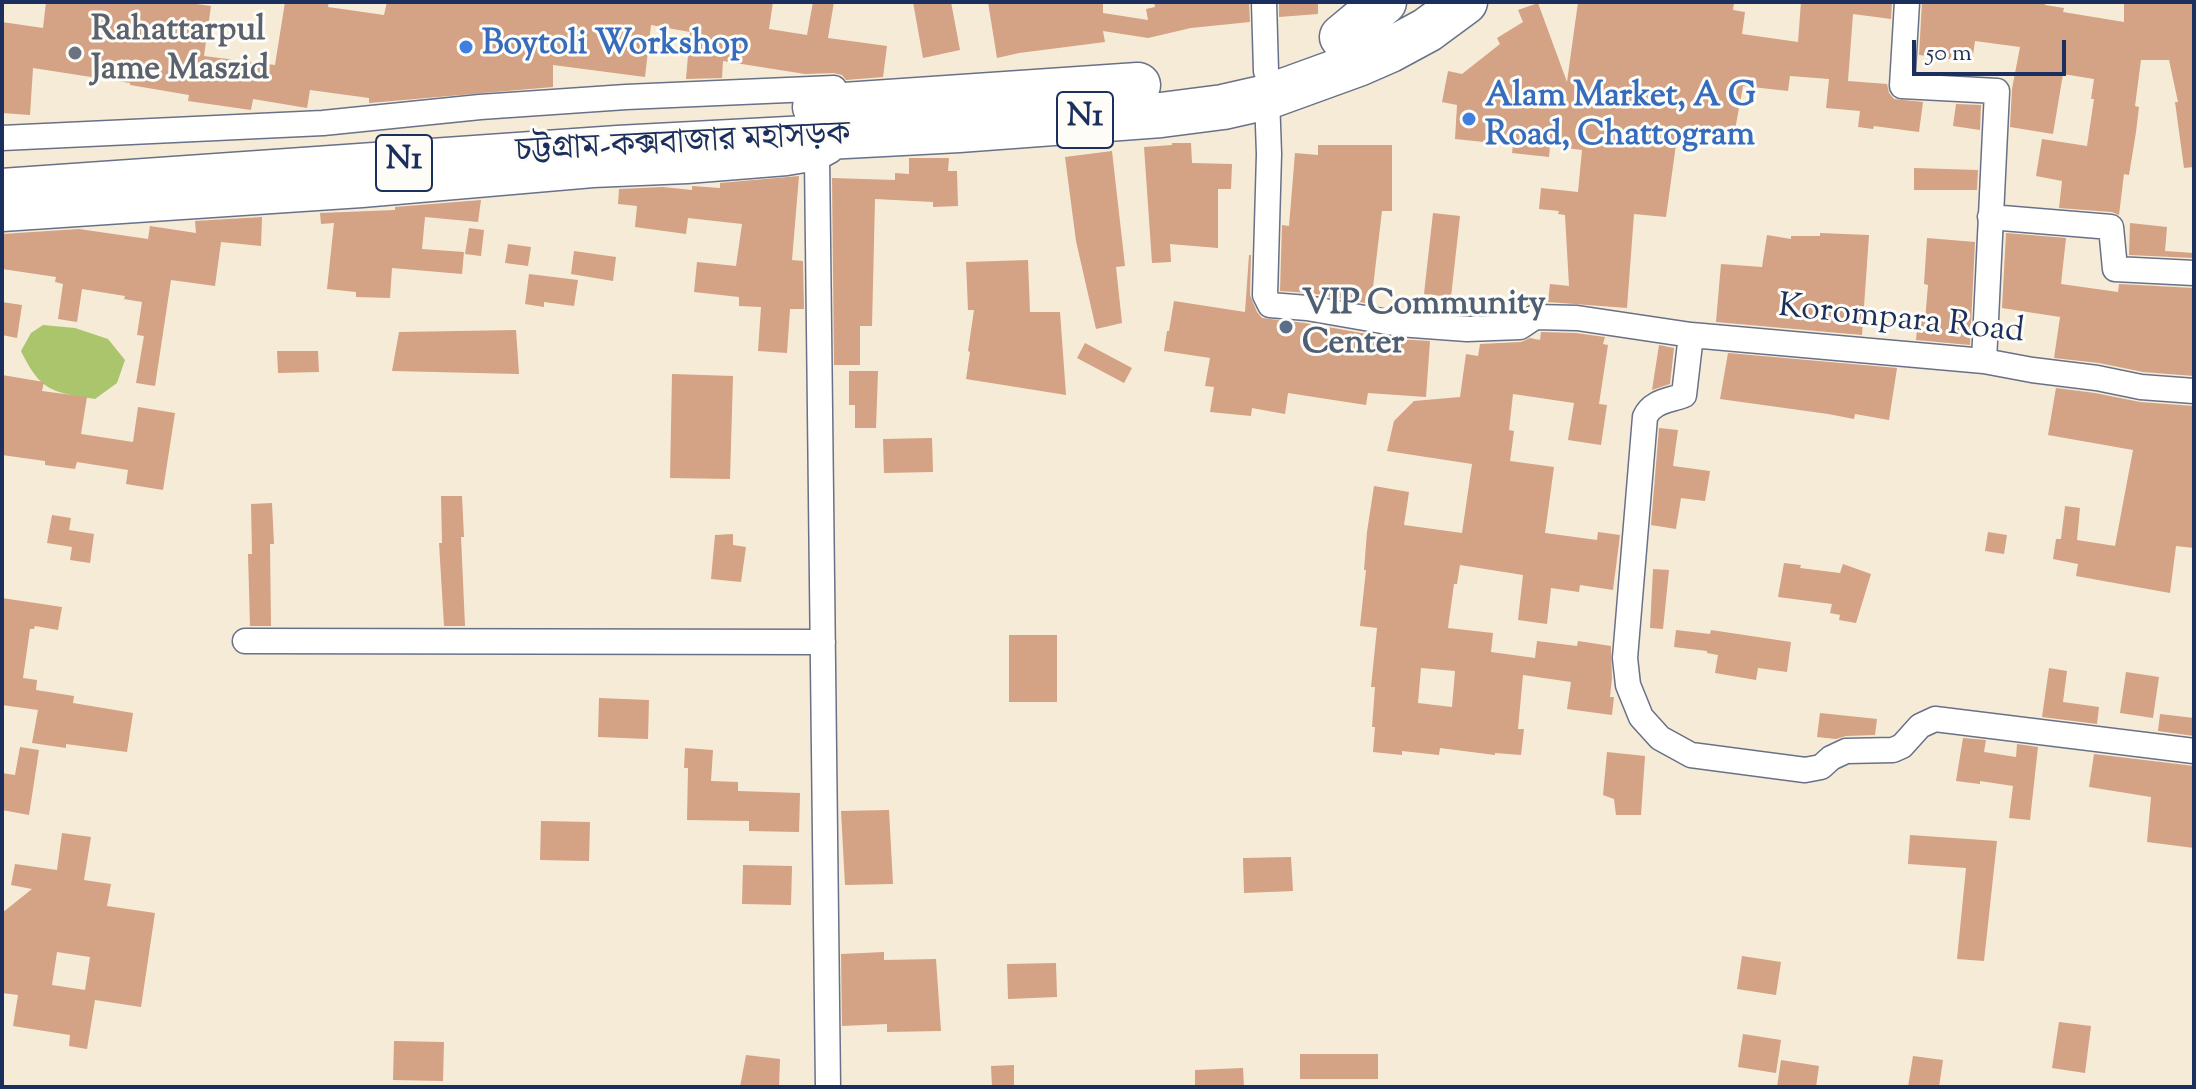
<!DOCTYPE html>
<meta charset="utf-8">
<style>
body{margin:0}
#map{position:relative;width:2196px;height:1089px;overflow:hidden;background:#f6ebd7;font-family:"Sorts Mill Goudy",serif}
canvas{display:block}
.frame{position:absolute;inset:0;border:4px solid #1b2f5e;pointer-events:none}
.scale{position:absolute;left:1912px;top:40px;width:154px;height:36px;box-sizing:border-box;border:4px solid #1b2f5e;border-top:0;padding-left:10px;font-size:24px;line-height:28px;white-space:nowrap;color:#1b2f5e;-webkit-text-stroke:6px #fdfcf7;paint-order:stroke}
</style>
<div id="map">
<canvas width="2196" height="1089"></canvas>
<div class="frame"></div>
<div class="scale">50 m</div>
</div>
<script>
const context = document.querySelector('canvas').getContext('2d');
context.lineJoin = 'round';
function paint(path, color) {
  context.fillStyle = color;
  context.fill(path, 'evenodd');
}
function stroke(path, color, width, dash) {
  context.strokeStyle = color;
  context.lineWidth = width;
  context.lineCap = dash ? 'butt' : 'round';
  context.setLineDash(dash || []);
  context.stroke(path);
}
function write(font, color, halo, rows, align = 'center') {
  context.font = font + ' "Sorts Mill Goudy","Noto Serif Bengali",serif';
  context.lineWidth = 6;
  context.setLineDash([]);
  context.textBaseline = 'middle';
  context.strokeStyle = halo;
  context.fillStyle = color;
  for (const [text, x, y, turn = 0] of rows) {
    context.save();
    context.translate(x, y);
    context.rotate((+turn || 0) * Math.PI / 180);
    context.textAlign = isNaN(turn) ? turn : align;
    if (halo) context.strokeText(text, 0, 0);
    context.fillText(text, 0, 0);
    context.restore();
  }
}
const green = new Path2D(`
 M43,325L75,328L108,339L125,360L117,383L95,399C52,392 41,392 21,351L31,333Z`);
const building = new Path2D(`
 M46,2H182L211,6L204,56L275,65L285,2H329L328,7L384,15L387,2H773L769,29L807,35L813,2H834L828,38L887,46L883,77L846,80L842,75L834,73L805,74L723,61L722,78L686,79L690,32L651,25L645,77L553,65V87L369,103V98L310,90L307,108L253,99L251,110L188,101L189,95L130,85V83L33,68L30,115L2,113V22L43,28Z
 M913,2H951L960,50L923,58Z
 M988,2H1103V13L1148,20L1146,9L1155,7L1154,2H1249L1250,22L1191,28L1148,38L1103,31L1105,42L1019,53L997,58Z
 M1279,2H1318V14L1279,17Z
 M1578,2H1734L1733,10L1745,12L1742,34L1798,42L1801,2H1892L1891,19L1853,14L1848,81L1887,84L1889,93L1894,99L1923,102L1919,132L1874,126L1873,129L1858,127L1860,111L1826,108L1829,79L1790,76L1788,91L1743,86L1733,141L1716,139V135L1678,130L1666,217L1634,214L1627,308L1548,302L1550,284L1569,286L1565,215L1558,214L1559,211L1539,209L1541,188L1578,192L1582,150L1550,146L1549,157L1512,153L1513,145L1455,139L1457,105L1442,102L1448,71L1462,74L1500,44L1497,38L1523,22L1518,10L1538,3L1567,82Z
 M1922,2H1963L1982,4V2H2046L2045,5L2064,8L2063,12L2124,22V2H2194V167L2184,168L2175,102H2178L2169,60H2141L2135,106L2139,107L2136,132L2129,175L2124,174L2119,215L2112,212L2059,208L2062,181L2036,176L2042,139L2087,146L2094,99H2091L2094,79L2063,74L2053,134L2010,127L2012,89L2020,47L1975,41L1972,62L1919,55Z
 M1956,104L1981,105L1980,130L1953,126Z
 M1172,143H1191L1192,163L1232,164L1231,189H1218V248L1170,244L1171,262L1152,263L1144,147L1172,145Z
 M1318,145H1392V211H1382L1371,304L1310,293L1280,291L1282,225L1289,226L1295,153L1318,155Z
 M1112,151L1125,266L1116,267L1122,323L1096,329L1076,241L1065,157Z
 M909,158H949L948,171H957L958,206L933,207V202L875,199L872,326H860V365H834L832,178L895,180V173L909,174Z
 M1914,168L1978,170L1977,190H1914Z
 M799,176L792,260L803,261L804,309H790L787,353L758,351L761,307L739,306V297L694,292L697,262L736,266L742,224L688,218L686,234L635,227L637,206L618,204L619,189L663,187L692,190V186L720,188V183Z
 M481,200L478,222L425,217L422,249L464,252L462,274L392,268L390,298L356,297V292L327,289L334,223L321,224L320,213L395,210V207Z
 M1433,213L1460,216L1451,297L1424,294Z
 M262,217L261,246L221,242L215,286L171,280L155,386L136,383L144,336L137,335L142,302L124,299L125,296L82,289L77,322L58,319L63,284L55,282L56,277L2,269V234L79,229L148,239L150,226L196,233L195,221Z
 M2130,223L2167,227L2165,251L2194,253V258L2129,255Z
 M469,228L484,230L481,256L465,254Z
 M1820,233L1869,235L1862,335L1716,322L1721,264L1762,267L1767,235L1791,239V236H1820Z
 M2006,233L2066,238L2061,284L2118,292L2119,284L2194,288V376L2143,372L2099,363L2054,358L2060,317L2002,308Z
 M1927,238L1975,242L1970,345L1916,340L1918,320L1925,321L1928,285L1924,284Z
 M508,244L531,247L528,266L505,263Z
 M574,251L616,257L613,281L571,274Z
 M1249,255H1251L1250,295L1257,312L1262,318L1305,323L1396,339L1430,341L1426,397L1368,393L1366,405L1288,393L1285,414L1252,408L1251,416L1210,412L1214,387L1205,386L1210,358L1164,351L1167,331H1169L1174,301L1245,312Z
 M1028,260L1030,312H1060L1066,395L966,379L970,352L968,351L974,310H968L966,262Z
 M529,274L578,280L574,306L544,302V307L525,304Z
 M2,302L22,305L17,338L2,335Z
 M516,330L519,374L392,371L399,332Z
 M1541,332L1576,333L1605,337L1603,344L1608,345L1599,404L1607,405L1601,445L1568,440L1574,403L1513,394L1509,430L1514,431L1510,461L1554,467L1545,533L1597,540L1598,532L1620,535L1613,590L1580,585L1579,592L1551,588L1547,624L1518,620L1523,575L1460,565L1457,584H1454L1448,628L1493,633L1491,652L1535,658L1537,641L1577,646L1578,641L1611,646L1612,678L1610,697H1614L1612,715L1567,709L1571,682L1523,675L1518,729H1524L1521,755L1495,753V755L1440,748L1439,755L1402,751V755L1373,752L1375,727H1372L1375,687H1371L1377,628L1360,626L1366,570H1364L1367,532L1374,486L1409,492L1404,525L1462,533L1472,464L1387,451L1394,421L1414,401L1460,397L1466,354L1478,356L1480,344L1521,342L1530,338L1540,340ZM1421,668L1455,671L1452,707L1418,703Z
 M1085,343L1132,368L1124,383L1077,358Z
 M1659,345L1674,348L1670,384L1652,390Z
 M277,351H318L319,372L278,373Z
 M1728,353L1897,368L1889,420L1855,414L1854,419L1828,414L1720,399Z
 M849,371H878L876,428H855V405H849Z
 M672,374L733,376L730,479L670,478Z
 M2,375L44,382L42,391L87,397L81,434L133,442L138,407L175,413L163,490L126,484L128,470L77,462L75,469L45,465V461L2,455Z
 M2056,388L2095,393L2140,402L2194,406V548L2176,546L2170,593L2076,576L2078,564L2053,559L2056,539H2061L2065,506L2080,508L2077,540L2115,546L2133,450L2048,435Z
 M1659,428L1678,430L1673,466L1710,471L1705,501L1681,498L1676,529L1651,525Z
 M932,438L933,472L884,473L883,439Z
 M441,496H462L464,537H461L465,626H444L439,543H442Z
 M272,503L274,544H270L271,626H250L248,554H252L251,504Z
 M52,515L71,518L69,530L94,534L90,563L70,560L72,547L47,543Z
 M1988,532L2007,535L2004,554L1985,551Z
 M733,534V545L746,547L741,582L711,579L715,535Z
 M1784,563L1801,565L1800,568L1840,573L1843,564L1871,574L1856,623L1839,620L1840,615L1830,613L1832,604L1778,597Z
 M1653,569L1669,570L1663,629L1650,628Z
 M2,598L62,607L58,630L35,626L34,629H30L23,678L37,680L36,690L74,696L73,703L133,713L127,752L66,744V748L32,743L38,710L2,705Z
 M1676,630L1710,634L1711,630L1791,642L1787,672L1758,668L1756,680L1715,673L1718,655L1707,653V651L1674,647Z
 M1009,635H1057V702H1009Z
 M2049,668L2067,671L2063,702L2099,707L2097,724L2042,717Z
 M2126,672L2159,677L2153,718L2120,713Z
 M599,698L649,700L648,739L598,737Z
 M1820,713L1877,719L1875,735L1846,736L1836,739L1817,737Z
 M2160,714L2194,718V736L2158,731Z
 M1963,738L1986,740L1984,752L2016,757L2017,744L2038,747L2030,820L2009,818L2013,786L1980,781V784L1956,781Z
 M20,747L39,750L29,815L2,810V773L15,775Z
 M685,748L713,750L711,781L738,782V791L800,793L799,832L749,831V821L687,820L688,768H684Z
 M1607,752L1645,756L1641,815H1616L1614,799L1603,795Z
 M2094,754L2194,766V848L2147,842L2151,797L2089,787Z
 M889,810L893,884L845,885L841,811Z
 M541,821L590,822L589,861L540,860Z
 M62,833L91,837L84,880L111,884L107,906L155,913L141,1007L95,1000L87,1049L69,1046L70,1035L13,1026L18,995L2,993V913L32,889L11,885L15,864L57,870ZM57,952L90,957L85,990L52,985Z
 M1910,835L1997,841L1984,961L1957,959L1966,868L1908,864Z
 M1291,857L1293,891L1244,893L1243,858Z
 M743,865L792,866L791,905L742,904Z
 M884,952V960L936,959L941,1031L887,1032V1024L842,1026L841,954Z
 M1742,956L1781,962L1776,995L1737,989Z
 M1056,963L1057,997L1008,999L1007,964Z
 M2059,1022L2091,1026L2085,1073L2052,1068Z
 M1743,1034L1781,1040L1776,1073L1738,1067Z
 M394,1041L444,1042L443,1081L393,1080Z
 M1300,1054H1378V1079H1300Z
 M746,1055L780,1059L779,1087H740Z
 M1913,1056L1943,1060L1939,1087H1908Z
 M1781,1060L1819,1066L1816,1087H1777Z
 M1014,1065V1087H992L991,1066Z
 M1243,1068L1244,1087H1195V1070Z`);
const street = new Path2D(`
 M1264,2L1266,71
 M1907,2L1902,86L1997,91L1984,361
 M1267,97L1269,154L1265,295L1270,305L1307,308L1399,324L1467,329L1520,327L1535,317L1577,318L1691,335L1984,361L2032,370L2097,378L2141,387L2194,391
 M2,138L323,123L480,107L626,97L834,88
 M817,158L828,1087
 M1990,217L2111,227L2115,269L2194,273
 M2,219L362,195L593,175L687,171L787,163L817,158L830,151
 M1691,335L1684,395C1669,401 1652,401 1645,417L1625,658L1628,685L1641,717L1660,738L1691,755L1805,770L1821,767L1831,758L1846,751L1893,750L1902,746L1920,726L1935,719L2194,751
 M245,641L823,642`);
const highway = new Path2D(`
 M1342,37L1384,2
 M815,107L1138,85
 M2,191L618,148L959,130L1161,115L1223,107L1267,97L1358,64L1390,50L1427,30L1465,2`);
const markers = [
 [466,47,8,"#3f7fe0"],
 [75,53,8,"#6b7280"],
 [1469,119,8,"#3f7fe0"],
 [1286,327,8,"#5c6f8a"]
];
const shields = [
 [1085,120,56],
 [404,163,56]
];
const shieldNames = [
 ["N1",1085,120],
 ["N1",404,163]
];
const worshipNames = [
 ["Rahattarpul",91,33],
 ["Jame Maszid",91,72]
];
const shopNames = [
 ["Boytoli Workshop",482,47],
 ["Alam Market, A G",1485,99],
 ["Road, Chattogram",1485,138]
];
const streetNames = [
 ["চট্টগ্রাম-কক্সবাজার মহাসড়ক",683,146,-3],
 ["Korompara Road",1901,322,6]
];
const serviceNames = [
 ["VIP Community",1302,307],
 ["Center",1302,346]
];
paint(green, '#aac56c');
paint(building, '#d4a284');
stroke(street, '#687188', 27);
stroke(highway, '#687188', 47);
stroke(street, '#fff', 24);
stroke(highway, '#fff', 44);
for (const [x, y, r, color] of markers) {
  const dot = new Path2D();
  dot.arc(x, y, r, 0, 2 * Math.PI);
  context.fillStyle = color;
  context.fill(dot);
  stroke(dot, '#fdfcf7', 3);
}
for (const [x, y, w] of shields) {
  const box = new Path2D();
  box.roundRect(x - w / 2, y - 28, w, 56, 6);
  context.fillStyle = '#fdfcf7';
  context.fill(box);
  stroke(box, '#1b2f5e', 2);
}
write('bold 32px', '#1b2f5e', null, shieldNames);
write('bold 34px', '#5b616d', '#fdfcf7', worshipNames, 'left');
write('bold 34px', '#366cbe', '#fdfcf7', shopNames, 'left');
write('34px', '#1b2f5e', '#fdfcf7', streetNames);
write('bold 34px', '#4e5e75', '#fdfcf7', serviceNames, 'left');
</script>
